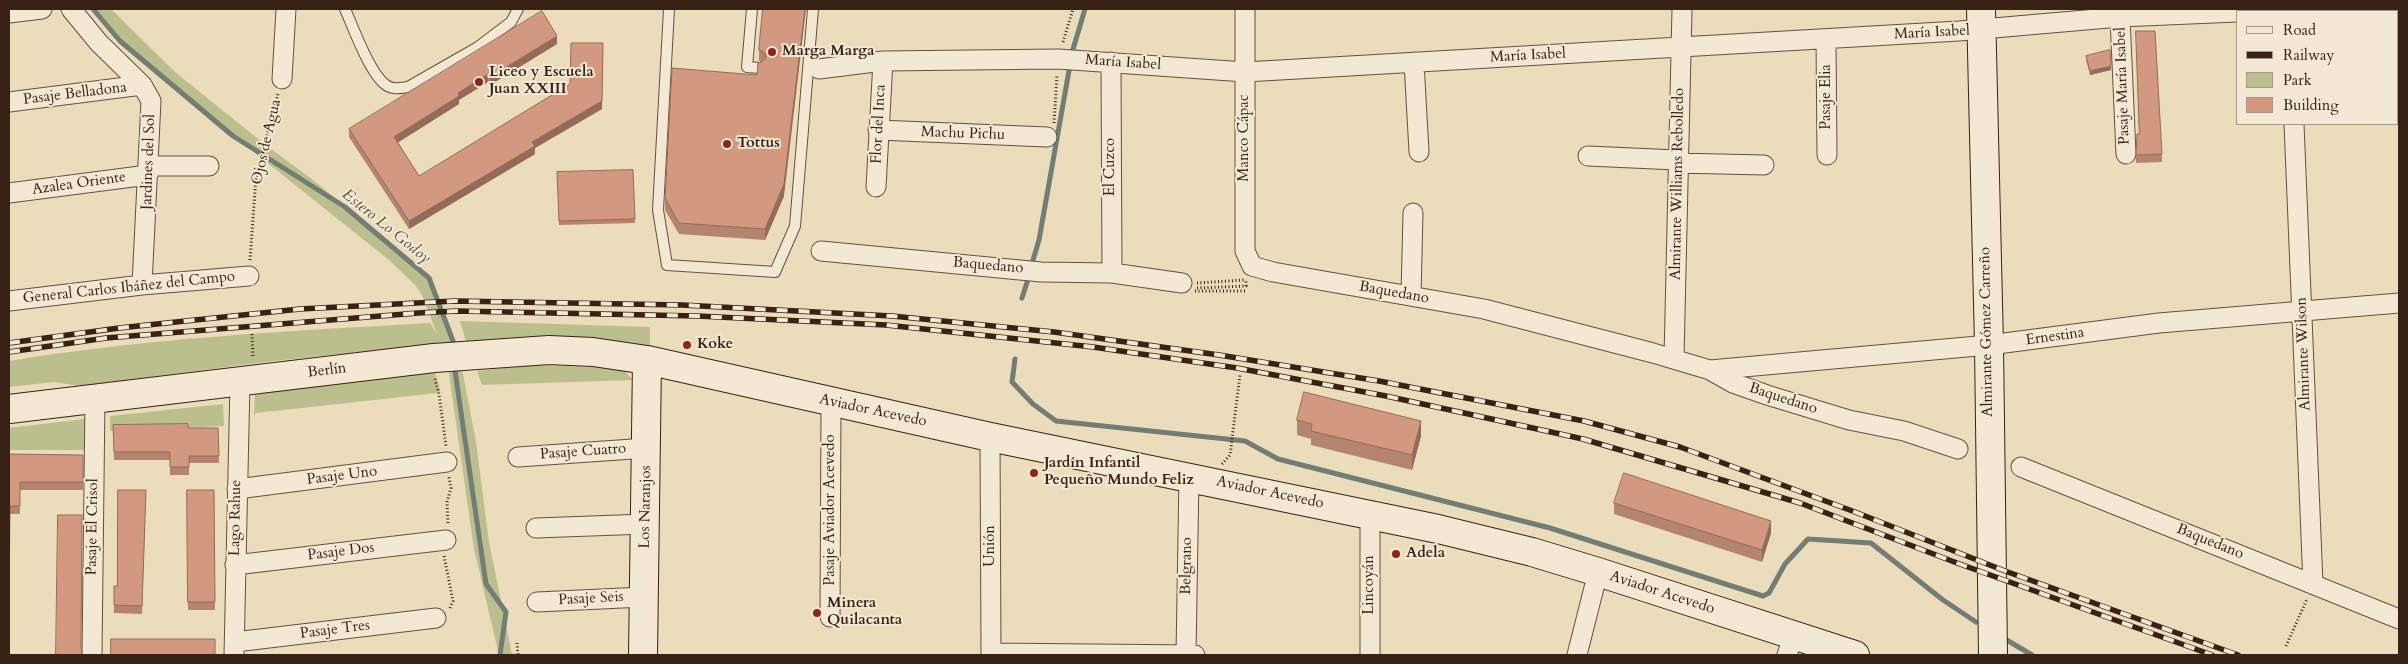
<!DOCTYPE html>
<meta charset="utf-8">
<style>
body{margin:0}
#map{position:relative;width:2408px;height:664px;overflow:hidden;background:#ebdcbc;font-family:Cardo,serif}
canvas{display:block}
.frame{position:absolute;inset:0;border:10px solid #372215;pointer-events:none}
.legend{position:absolute;left:2236px;top:10px;width:162px;height:115px;box-sizing:border-box;background:#f2e8d3;border:1px solid #a79987;margin:0;padding:6px 9px;list-style:none;font-size:15px;color:#372215}
.legend li{display:flex;align-items:center;gap:10px;height:25px}
.legend b{width:25px;border:1px solid #a79987}
</style>
<div id="map">
<canvas width="2408" height="664"></canvas>
<div class="frame"></div>
<ul class="legend">
<li><b style="height:6px;background:#f2e8d3"></b>Road</li>
<li><b style="height:6px;background:#372215"></b>Railway</li>
<li><b style="height:14px;background:#bbbf8e"></b>Park</li>
<li><b style="height:14px;background:#d29980"></b>Building</li>
</ul>
</div>
<script>
const context = document.querySelector('canvas').getContext('2d');
context.lineJoin = 'round';
function paint(path, color) {
  context.fillStyle = color;
  context.fill(path, 'evenodd');
}
function stroke(path, color, width, dash) {
  context.strokeStyle = color;
  context.lineWidth = width;
  context.lineCap = dash ? 'butt' : 'round';
  context.setLineDash(dash || []);
  context.stroke(path);
}
function write(font, color, halo, rows, align = 'center') {
  context.font = font + ' Cardo,serif';
  context.lineWidth = 4;
  context.setLineDash([]);
  context.textBaseline = 'middle';
  context.strokeStyle = halo;
  context.fillStyle = color;
  for (const [text, x, y, turn = 0] of rows) {
    context.save();
    context.translate(x, y);
    context.rotate((+turn || 0) * Math.PI / 180);
    context.textAlign = isNaN(turn) ? turn : align;
    if (halo) context.strokeText(text, 0, 0);
    context.fillText(text, 0, 0);
    context.restore();
  }
}
const green = new Path2D(`
 M90,9H111L175,72L267,146L312,179L424,273L440,298L463,374L476,442L489,542L512,655H499L474,549L449,374L441,343L274,361L79,386L54,382L9,387V361C148,338 289,331 430,323L437,334L422,295L415,285L389,260L155,73L117,38Z
 M460,321L650,327V353L467,345Z
 M535,365L622,368L633,380L482,385L477,371Z
 M435,372L440,391L438,393L256,413L254,416L255,392Z
 M223,404L224,426L110,431V416Z
 M85,419L86,450H9V428Z`);
const stream = new Path2D(`
 M93,9L120,41L233,136L345,207L429,278L453,341V348
 M1071,56L1085,9
 M1031,267L1039,240L1070,65
 M1022,298L1029,276
 M1015,359L1012,382L1033,404L1056,421L1245,441L1278,459L1550,528L1763,596L1769,593L1785,564L1808,539L1871,543L1943,600L1976,622
 M454,364L486,584L506,612L500,655
 M2005,639L2032,655`);
const path = new Path2D(`
 M1063,42L1073,9
 M1054,123L1057,75
 M250,260L256,177L278,94
 M1197,283L1244,280
 M1197,288L1246,286V281
 M1195,291H1245
 M252,334L253,358
 M435,379L439,394L446,446
 M1222,464L1230,455L1240,375
 M448,523L447,502L451,488L449,477
 M444,556L453,601L450,608
 M517,643L518,655
 M2286,646L2307,599`);
const lane = new Path2D(`
 M345,9C353,27 370,74 386,85C393,90 400,88 408,87L478,47L511,22L518,9
 M669,9L658,210L667,265L775,272L795,226L813,9
 M752,9L747,67L759,68`);
const street = new Path2D(`
 M71,9L99,43L142,85L151,101L142,285
 M1245,9V251L1252,266L1273,272L1484,309L1653,353L1710,370L1733,383L1767,395L1849,420L1904,431L1958,449
 M2242,11L2293,9
 M9,13L42,9
 M2120,17L2126,154
 M1826,39L1827,155
 M1111,62L1112,273
 M1414,62L1419,152
 M819,69L883,61L1058,59L1245,72L1959,31L2120,17L2237,12
 M282,79L286,9
 M9,102L142,85
 M2294,124L2313,584
 M878,130L1047,137
 M1588,156L1677,160
 M1677,163L1764,165
 M149,166H209
 M876,187L883,61
 M9,193L148,175
 M821,251L1041,272L1112,273L1182,283
 M1411,296L1413,213
 M9,301L142,285L249,276
 M1674,358L1682,9
 M1710,370L1989,345L2159,323L2399,303
 M990,437L991,655
 M518,457L647,448
 M2021,467L2399,619
 M237,489L447,462
 M1370,514V655
 M536,528L646,524
 M235,565L446,540
 M537,602L644,597
 M830,617L831,402
 M235,642L436,618
 M991,653L1195,655
 M92,655L95,398
 M234,655L240,382
 M1186,655L1189,476
 M1577,655L1598,572
 M1787,655L1794,634`);
const secondary = new Path2D(`
 M1981,9L1989,345L1993,655
 M9,409L434,358L549,350L593,352L647,360L990,437L1438,529L1532,552L1598,572L1855,655
 M643,655L647,360`);
const rail = new Path2D(`
 M9,343L119,328L300,309L455,301L682,305L892,316L1054,332L1219,355L1379,381L1584,421L1680,447L1855,512L2005,571L2238,655
 M9,352L106,338L418,313L457,311L697,316L886,325L1093,347L1237,368L1386,396L1583,439L1800,503L1957,563L2212,655`);
const wall = new Path2D(`
 M763,9L784,196L765,240L679,234L665,210V198L757,75L762,63L759,61V50Z
 M557,44L490,85L488,82L459,100V104L398,142L419,176L602,109L535,148V154L409,229L349,137V129Z
 M2086,56L2111,70L2090,75L2086,60Z
 M2162,154V162L2136,163V155Z
 M633,170L635,223L559,225L557,172Z
 M1297,420L1421,436L1412,470L1311,445V439L1297,435Z
 M113,425L188,428H218L219,463H189V475H170V460H114Z
 M9,454L83,455V490H20V514H10L9,605Z
 M146,490L142,614L114,613V586H117Z
 M187,490H214L215,610H188Z
 M1614,503L1771,533L1762,562L1614,514Z`);
const shadedWall = new Path2D(`
 M805,9H806L784,196L765,240V229Z
 M557,36V44L490,85V77Z
 M603,43L602,109L535,148V154L409,229V221L532,142Z
 M2111,66V70L2090,75V71Z
 M488,74V82L459,100V104L394,145V137L458,93Z
 M1421,421V436L1412,470V455Z
 M1771,521V533L1762,562V550Z`);
const building = new Path2D(`
 M763,9H805L784,184L765,229L679,223L665,198L672,68L757,75L758,63L762,62L766,58L765,53L759,50Z
 M542,11L557,36L490,77L488,74L458,93L459,96L394,137L419,176L570,84L571,43H603L602,101L532,142L535,146L409,221L349,129Z
 M2136,31H2155L2162,154L2136,155L2137,134H2139Z
 M2110,50L2111,66L2090,71L2086,56Z
 M633,170L635,219L559,221L557,172Z
 M1304,392L1421,421L1412,455L1311,431L1312,424L1297,420Z
 M188,424V428H218L219,456H189V467H170V452H114L113,425Z
 M9,454L83,455V482H20V506H10L9,597Z
 M1624,473L1771,521L1762,550L1614,503Z
 M118,490H146L142,606L114,605V586H117Z
 M187,490H214L215,602H188Z
 M58,515H82L81,647L82,655H56Z
 M111,639H215V655H111Z`);
const markers = [
 [772,52,5,"#8f2418"],
 [479,82,5,"#8f2418"],
 [727,144,5,"#8f2418"],
 [687,345,5,"#8f2418"],
 [1034,473,5,"#8f2418"],
 [1396,554,5,"#8f2418"],
 [817,613,5,"#8f2418"]
];
const streetNames = [
 ["María Isabel",1932,33,-3],
 ["María Isabel",1528,56,-3],
 ["María Isabel",1123,63,4],
 ["Pasaje María Isabel",2123,86,-92],
 ["Pasaje Belladona",75,94,-7],
 ["Pasaje Elia",1827,97,-90],
 ["Flor del Inca",879,124,-87],
 ["Machu Pichu",963,134,2],
 ["Manco Cápac",1245,138,-90],
 ["Ojos de Agua",267,142,-77],
 ["Jardines del Sol",149,162,-88],
 ["El Cuzco",1111,167,-90],
 ["Azalea Oriente",79,184,-8],
 ["Almirante Williams Rebolledo",1678,184,-89],
 ["Baquedano",988,266,5],
 ["General Carlos Ibáñez del Campo",129,288,-6],
 ["Baquedano",1394,293,10],
 ["Almirante Gómez Carreño",1987,332,-91],
 ["Ernestina",2055,337,-8],
 ["Almirante Wilson",2304,354,-92],
 ["Berlín",327,371,-7],
 ["Baquedano",1783,399,18],
 ["Aviador Acevedo",873,411,12],
 ["Pasaje Cuatro",583,452,-4],
 ["Pasaje Uno",342,476,-7],
 ["Aviador Acevedo",1270,493,12],
 ["Los Naranjos",646,507,-89],
 ["Pasaje Aviador Acevedo",831,510,-90],
 ["Lago Rahue",236,518,-89],
 ["Pasaje El Crisol",93,527,-89],
 ["Baquedano",2210,542,22],
 ["Unión",991,546,-90],
 ["Pasaje Dos",341,552,-7],
 ["Belgrano",1187,566,-89],
 ["Lincoyán",1370,585,-90],
 ["Aviador Acevedo",1662,593,18],
 ["Pasaje Seis",591,599,-3],
 ["Pasaje Tres",335,630,-7]
];
const poiNames = [
 ["Marga Marga",782,52],
 ["Liceo y Escuela",489,73],
 ["Juan XXIII",489,90],
 ["Tottus",737,144],
 ["Koke",697,345],
 ["Jardín Infantil",1044,464],
 ["Pequeño Mundo Feliz",1044,481],
 ["Adela",1406,554],
 ["Minera",827,604],
 ["Quilacanta",827,621]
];
const waterNames = [
 ["Estero Lo Godoy",386,227,39]
];
paint(green, '#bbbf8e');
stroke(stream, '#727d76', 5);
stroke(lane, '#64503f', 12);
stroke(street, '#64503f', 21);
stroke(secondary, '#372215', 30);
stroke(path, '#372215', 3, [1, 2.5]);
stroke(lane, '#f2e8d3', 10);
stroke(street, '#f2e8d3', 19);
stroke(secondary, '#f2e8d3', 28);
stroke(rail, '#372215', 5.5);
stroke(rail, '#f2e8d3', 4, [11]);
paint(wall, '#b5846e');
paint(shadedWall, '#936b5a');
paint(building, '#d29980');
stroke(building, '#936b5a', 1);
for (const [x, y, r, color] of markers) {
  const dot = new Path2D();
  dot.arc(x, y, r, 0, 2 * Math.PI);
  context.fillStyle = color;
  context.fill(dot);
  stroke(dot, '#f2e8d3', 2);
}
write('15px', '#372215', '#f2e8d3', streetNames);
write('bold 15px', '#372215', '#f2e8d3', poiNames, 'left');
write('italic 16px', '#545046', '#f2e8d3', waterNames);
</script>
